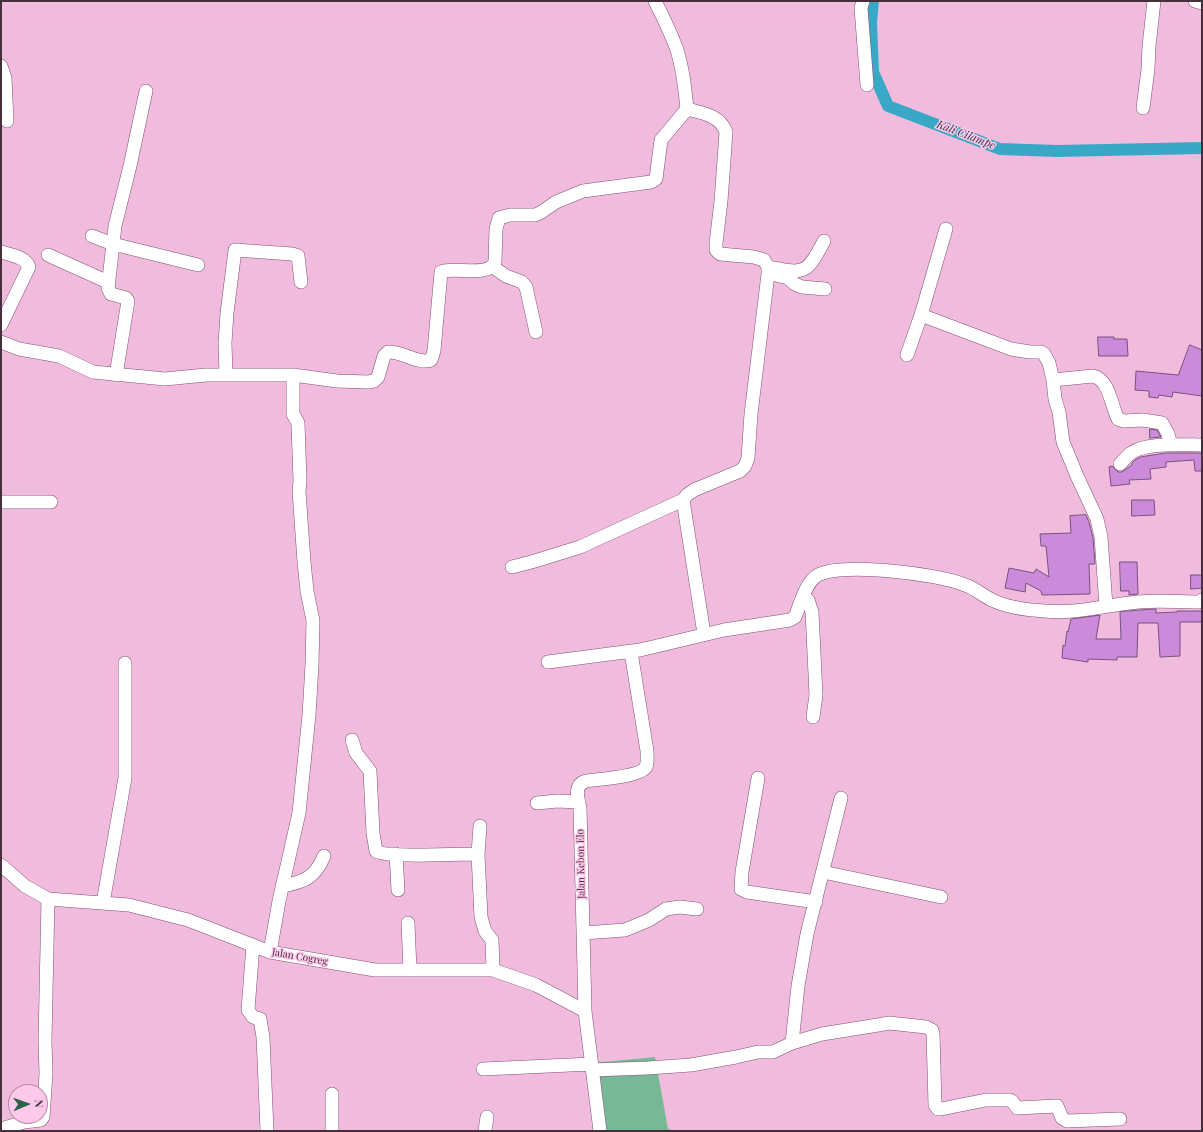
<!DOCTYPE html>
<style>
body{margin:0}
#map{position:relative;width:1203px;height:1132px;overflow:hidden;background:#f1bbde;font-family:"Playfair Display",serif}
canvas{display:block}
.frame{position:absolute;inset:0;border:2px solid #452f3d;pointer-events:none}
.north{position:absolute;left:8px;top:1084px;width:40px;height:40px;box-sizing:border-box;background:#fec8eb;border:1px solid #b48ba5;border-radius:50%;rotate:88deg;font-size:11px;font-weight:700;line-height:16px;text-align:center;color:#452f3d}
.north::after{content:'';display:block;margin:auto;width:14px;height:18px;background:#2d6247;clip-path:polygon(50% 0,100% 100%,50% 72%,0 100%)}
</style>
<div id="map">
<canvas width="1203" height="1132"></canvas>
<div class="frame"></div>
<div class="north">N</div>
</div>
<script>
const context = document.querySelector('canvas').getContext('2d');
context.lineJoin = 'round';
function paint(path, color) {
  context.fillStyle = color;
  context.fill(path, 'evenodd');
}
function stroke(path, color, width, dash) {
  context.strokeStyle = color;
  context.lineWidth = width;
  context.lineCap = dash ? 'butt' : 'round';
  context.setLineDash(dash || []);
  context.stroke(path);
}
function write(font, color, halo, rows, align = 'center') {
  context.font = font + ' "Playfair Display",serif';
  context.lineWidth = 3;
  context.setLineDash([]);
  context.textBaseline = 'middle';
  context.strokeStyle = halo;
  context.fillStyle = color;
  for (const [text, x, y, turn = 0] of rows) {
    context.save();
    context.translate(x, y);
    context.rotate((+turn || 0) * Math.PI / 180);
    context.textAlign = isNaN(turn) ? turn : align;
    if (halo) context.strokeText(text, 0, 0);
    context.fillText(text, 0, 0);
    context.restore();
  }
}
const green = new Path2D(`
 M655,1057L668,1129L677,1131H600L593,1063Z`);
const canal = new Path2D(`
 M873,1L871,22L873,72L888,106L1000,149L1057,151L1202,148`);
const building = new Path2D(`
 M1098,337H1114V339H1127L1128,356H1099Z
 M1190,345L1202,350V396L1173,392L1172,397L1159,395L1158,398L1149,397V391L1135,390L1136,371L1178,375Z
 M1150,429L1157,430L1161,437L1150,438Z
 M1166,453H1202V471H1195L1194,460L1166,462V467L1150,469L1151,479L1129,480L1130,484L1111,486L1109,467L1112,466L1118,472H1122L1132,465V463L1135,460L1141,457Z
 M1132,500H1154L1155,515L1132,516Z
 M1086,515L1089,522L1093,538L1095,564H1089L1090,594L1042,595L1041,591L1026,583L1025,592L1005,588L1009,568L1034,573L1036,569L1049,577L1046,546H1041L1040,534L1071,533L1070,516Z
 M1120,562H1137L1138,594L1129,595V591H1121Z
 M1191,575H1202V588L1191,589Z
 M1153,609H1156V613L1177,612V611H1202V622H1180V656L1160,657L1158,623H1138L1137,657H1117V660L1088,659V662L1062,658L1063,645L1065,646L1067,631L1068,632L1071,619L1100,615L1096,639H1121L1120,612Z`);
const minor = new Path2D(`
 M863,1L861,8L867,85
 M1195,1L1202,3
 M1,66L5,78L7,121
 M1143,108L1148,69L1149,46L1154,1
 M687,109C702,113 720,115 726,132L721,201L716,243V250L720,254L754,257L764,260L768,267V274L751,414L748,458L745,466L740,471L694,490L687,495L683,500L704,634
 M92,236L113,244L198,265
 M1,252C11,255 26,257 29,267L1,325
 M48,255L108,282
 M493,267L506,276L522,282L526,287L536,332
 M768,267C805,274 806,275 824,241
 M776,275L788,278L795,284L802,287L825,289
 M921,315L946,229
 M1,342L19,349L59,356L93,372L165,379L206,375H293L337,381L368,382L374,381L378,377L384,356L388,352C402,351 419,365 431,360L434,351L441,272C454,266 489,278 495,262L496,229L499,218L510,215H535L540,213L556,202L583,191L651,182L656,179L661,140L687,109C685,89 683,69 677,50C671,33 663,17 655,1
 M907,355L921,315L1011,349L1030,352H1041L1044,354L1049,363L1053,380L1093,376C1110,380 1111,406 1118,419L1124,421L1143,420L1162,423L1168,434L1171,445
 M116,375L128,301L126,298L111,294L108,288L115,226L130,166L146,91
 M226,375L225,343L227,313L235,250L292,254L298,256L301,282
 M1053,380L1055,399L1059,412L1063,442L1077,476L1097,519L1101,537L1106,606
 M1120,464C1124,460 1127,456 1131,453C1147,442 1184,445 1202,445
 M1,502H51
 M512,567L535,561L580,547L683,500
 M803,596L808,600L812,612L816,695L813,717
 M548,662L640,650L724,630L790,620L795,617C800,605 806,581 818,575C843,562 939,574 965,585C975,588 983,596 992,600C1008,608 1027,610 1045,611C1076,614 1107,605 1138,602C1158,600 1179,602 1199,602L1202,600
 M352,740L356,753L370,771L373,833L376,851C385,858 462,854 478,854L481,917L485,931L492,940L493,970
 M758,778L742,872L741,889L747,892L816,902
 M537,803L557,801L579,802
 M396,854L398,890
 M478,854L480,826
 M1,865L25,886L48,899L129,905L188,920L270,952L375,970H493L536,985L585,1011
 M823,872L941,897
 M282,886C304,882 315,878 324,856
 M103,903L125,778V663
 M408,923L410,970
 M583,933L625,930L649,920L666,909L680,907L697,909
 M253,945L248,1010L253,1017L260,1019L263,1037L267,1131
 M270,952L279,901L299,813L309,715L312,665L313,621L307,591L304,562L299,491L300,481L298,423L293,414V375
 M792,1043L798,986L807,934L841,798
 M483,1069L592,1064
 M592,1070L648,1068L691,1065L736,1057L758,1052H773L792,1043L822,1034L878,1025L889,1023L926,1027L932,1030L933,1034L935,1105L938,1109H941L986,1100H1010L1012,1101L1017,1108L1057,1106L1062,1118L1067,1121L1120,1119
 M1,1129L24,1122L41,1120L43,1117L46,1074L45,1041L48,899
 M332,1131V1094
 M485,1131L487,1117
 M600,1131L585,1011L580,808C578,798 573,785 586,781C598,779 640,777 646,767C648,762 647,756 647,751L631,652`);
const streetNames = [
 ["Jalan Kebon Elo",581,864,-91],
 ["Jalan Cogreg",300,957,10]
];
const waterNames = [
 ["Kali Cilampe",966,135,21]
];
paint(green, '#77b996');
stroke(canal, '#39a8c7', 12);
paint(building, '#cc8adb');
stroke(building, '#75537d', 1);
stroke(minor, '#7f5170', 14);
stroke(minor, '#fff', 13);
write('10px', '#452f3d', '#fec8eb', streetNames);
write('italic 11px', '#1e363e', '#fec8eb', waterNames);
</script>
